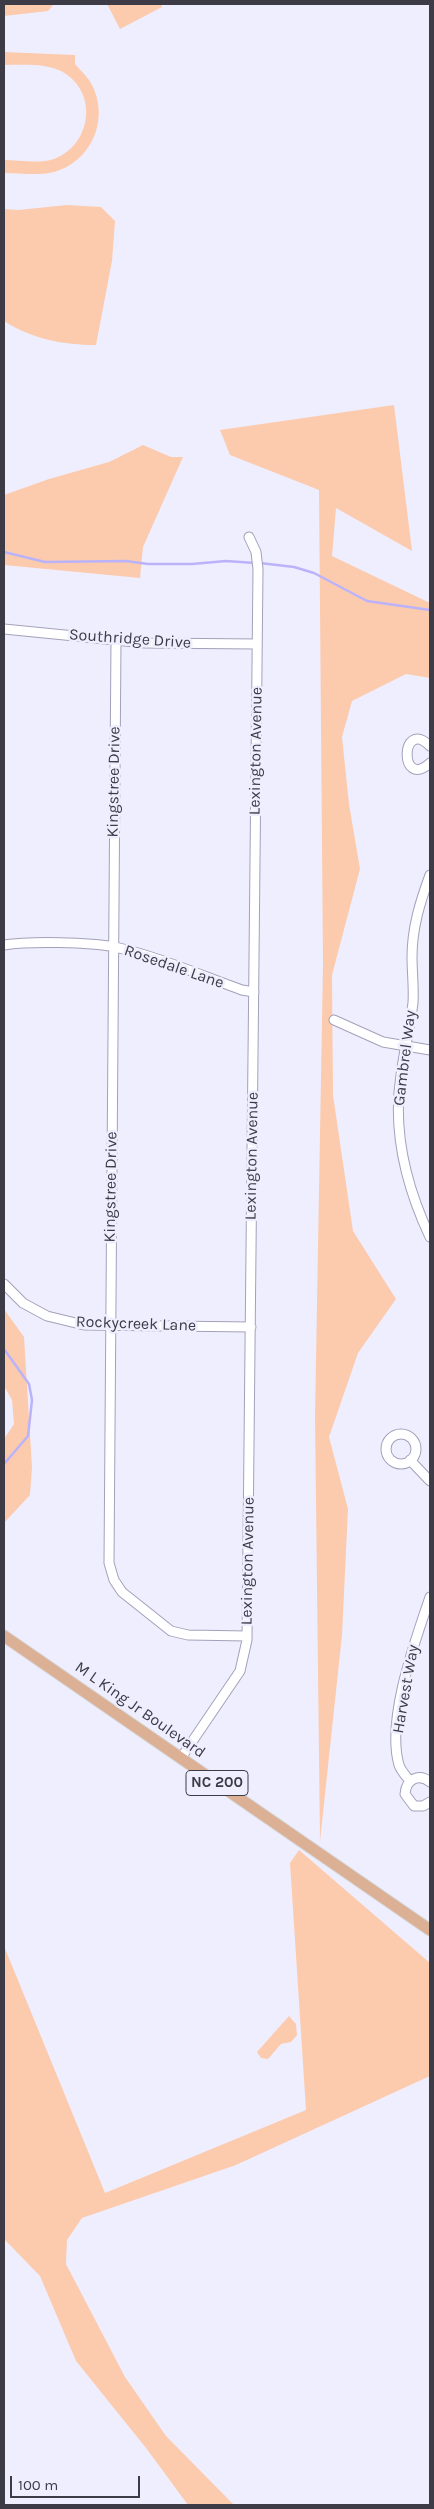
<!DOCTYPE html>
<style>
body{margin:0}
#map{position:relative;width:434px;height:2509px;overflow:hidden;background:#efeefe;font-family:Karla,sans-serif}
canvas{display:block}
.frame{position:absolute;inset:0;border:5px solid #3c3b46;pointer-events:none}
.scale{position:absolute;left:10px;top:2476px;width:130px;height:22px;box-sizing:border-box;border:2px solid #3c3b46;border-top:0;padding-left:6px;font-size:15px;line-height:18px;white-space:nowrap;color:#3c3b46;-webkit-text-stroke:4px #efeefe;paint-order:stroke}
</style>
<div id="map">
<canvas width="434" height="2509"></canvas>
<div class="frame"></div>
<div class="scale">100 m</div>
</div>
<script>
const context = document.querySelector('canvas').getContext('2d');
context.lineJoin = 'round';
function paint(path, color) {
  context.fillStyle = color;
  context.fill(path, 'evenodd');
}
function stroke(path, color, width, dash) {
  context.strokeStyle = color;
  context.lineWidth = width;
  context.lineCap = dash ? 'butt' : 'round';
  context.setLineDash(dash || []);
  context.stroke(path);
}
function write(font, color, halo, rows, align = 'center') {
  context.font = font + ' Karla,sans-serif';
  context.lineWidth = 5;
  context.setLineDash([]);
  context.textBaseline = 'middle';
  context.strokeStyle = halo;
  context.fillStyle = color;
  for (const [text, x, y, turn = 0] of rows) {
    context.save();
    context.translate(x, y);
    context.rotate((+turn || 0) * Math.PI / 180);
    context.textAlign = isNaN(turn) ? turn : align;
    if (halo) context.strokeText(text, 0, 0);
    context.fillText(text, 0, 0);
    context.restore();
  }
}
const green = new Path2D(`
 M4,4H53V5L48,11L4,16Z
 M107,4H161L162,7L120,29Z
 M4,52L75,55V64C82,72 90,79 94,89C108,123 90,162 54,172C38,176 20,173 4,173V160C19,160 39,164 54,159C92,145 99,91 61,71C44,63 22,65 4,65Z
 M67,205L101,207L115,221L112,261L96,345C63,345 32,339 4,321V209L18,210Z
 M394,405L412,551L336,508L332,556L430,603V678L406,674L352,701L342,737L349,804L360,869L332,975L333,1095L353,1231L396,1299L358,1353L329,1437L348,1509L342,1635L320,1841L315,1417L323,964L319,490L230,455L220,430Z
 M143,445L171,457H183L143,547L140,578L4,565V495L49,479L109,462Z
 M4,1309L24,1337L32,1467L30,1495L4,1523V1439L14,1424L12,1400L4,1386Z
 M299,1850L430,1963V2076L236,2165L82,2218L67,2240L66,2264L125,2377L166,2436L234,2505H188L146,2448L76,2361L40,2276L4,2239V1946L105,2193L306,2110L290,1863Z
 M289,2016L296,2024L297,2035L291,2042L281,2044L268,2059L261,2058L257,2052Z`);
const stream = new Path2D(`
 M4,552L45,562L126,561L148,564H192L226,561L255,563
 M260,563L294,567L314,573L367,601L430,610
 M4,1349L29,1384L32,1400L28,1436L4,1464`);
const minor = new Path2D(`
 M4,629L145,643L257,644
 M116,640L109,1563L114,1580L122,1592L171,1631L188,1635L247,1636
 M430,746C400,717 399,791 430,763
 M430,875C420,902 412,928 412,957C412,972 414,988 413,1003C410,1027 404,1051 401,1075C392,1132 406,1186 430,1237
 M4,945C30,941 89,942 115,947C159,957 200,975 242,990L254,992
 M334,1020L383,1042L430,1050
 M4,1284L23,1303L47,1316L84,1325L251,1327
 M386 1449a15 15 0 1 1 30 0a15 15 0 1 1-30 0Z
 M410,1460L430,1481
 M181,1758L240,1671L247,1640L258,569L256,552L249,537
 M410,1781C406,1776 401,1771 399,1765C386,1720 415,1641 430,1597
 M430,1782C419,1773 406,1779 405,1794L414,1806H423L430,1802`);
const major = new Path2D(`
 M4,1636L430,1930`);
const shields = [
 [217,1783,62]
];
const shieldNames = [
 ["NC 200",217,1783]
];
const streetNames = [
 ["Southridge Drive",130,639,4],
 ["Lexington Avenue",256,751,-89],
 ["Kingstree Drive",114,782,-89],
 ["Rosedale Lane",174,967,19],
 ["Gambrel Way",405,1058,-83],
 ["Lexington Avenue",252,1156,-89],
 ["Kingstree Drive",111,1187,-89],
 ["Rockycreek Lane",136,1324,2],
 ["Lexington Avenue",248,1561,-89],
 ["Harvest Way",406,1689,-80],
 ["M L King Jr Boulevard",140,1710,35]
];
paint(green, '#fccbae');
stroke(stream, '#bbb3fa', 2.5);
stroke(minor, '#a3a1ba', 11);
stroke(major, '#d4d4d6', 13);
stroke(minor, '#fff', 9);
stroke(major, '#dbb094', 11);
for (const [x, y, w] of shields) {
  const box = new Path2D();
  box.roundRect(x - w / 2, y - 12.5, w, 25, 4);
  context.fillStyle = '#efeefe';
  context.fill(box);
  stroke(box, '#3c3b46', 1);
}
write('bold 15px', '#3c3b46', null, shieldNames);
write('16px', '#3c3b46', '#efeefe', streetNames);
</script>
